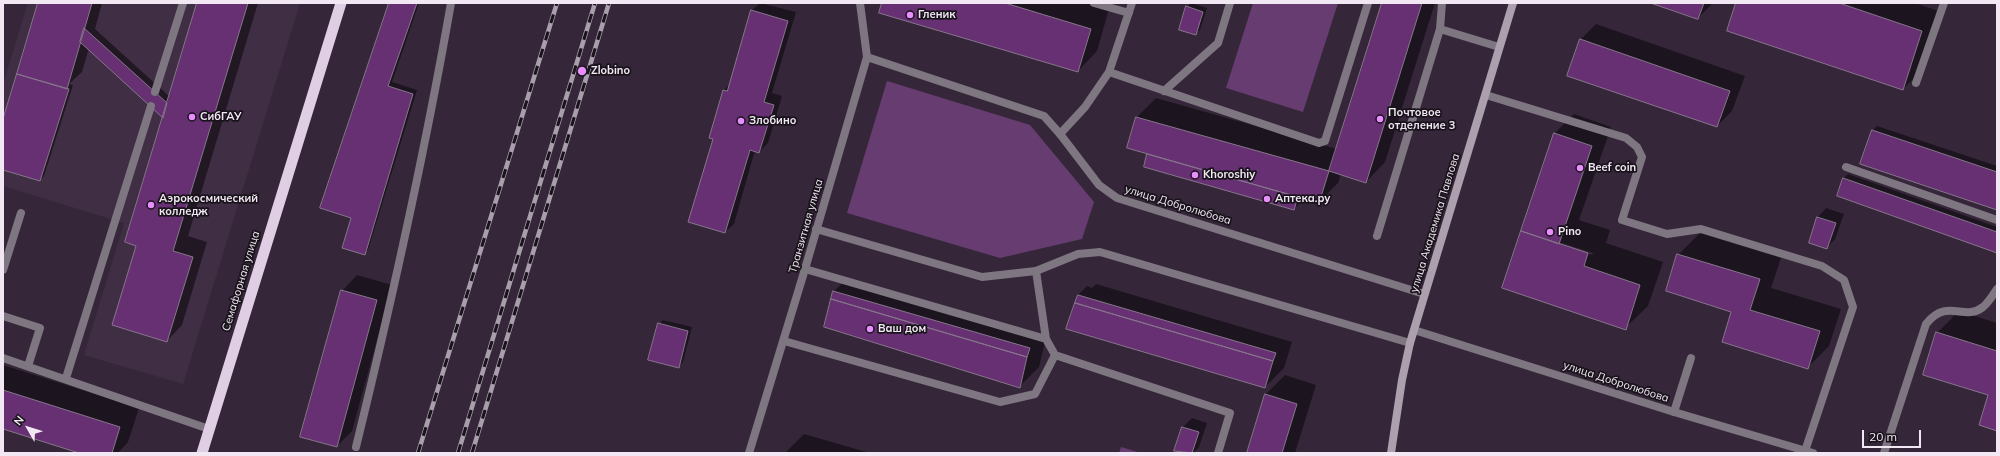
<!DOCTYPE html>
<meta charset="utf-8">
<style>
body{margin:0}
#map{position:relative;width:2000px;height:456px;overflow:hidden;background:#352739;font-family:Mulish,sans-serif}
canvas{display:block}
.frame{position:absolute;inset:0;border:4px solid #f2e8f4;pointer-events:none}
.north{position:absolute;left:8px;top:408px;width:40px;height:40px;-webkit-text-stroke:3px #19131b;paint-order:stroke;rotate:309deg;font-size:11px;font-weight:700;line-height:16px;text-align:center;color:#f2e8f4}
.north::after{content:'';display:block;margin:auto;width:14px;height:18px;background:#f2e8f4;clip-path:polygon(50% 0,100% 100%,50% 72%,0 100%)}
.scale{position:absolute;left:1862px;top:430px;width:59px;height:18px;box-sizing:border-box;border:2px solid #f2e8f4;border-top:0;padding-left:5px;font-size:12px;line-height:14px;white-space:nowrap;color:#f2e8f4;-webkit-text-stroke:3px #19131b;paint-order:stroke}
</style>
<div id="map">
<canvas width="2000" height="456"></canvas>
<div class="frame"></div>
<div class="north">N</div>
<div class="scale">20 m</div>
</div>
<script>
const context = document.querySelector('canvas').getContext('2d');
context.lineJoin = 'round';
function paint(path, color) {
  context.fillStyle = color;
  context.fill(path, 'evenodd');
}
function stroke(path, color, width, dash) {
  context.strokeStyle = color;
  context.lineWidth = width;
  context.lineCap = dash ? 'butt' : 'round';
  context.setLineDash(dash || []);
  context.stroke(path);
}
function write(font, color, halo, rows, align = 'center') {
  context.font = font + ' Mulish,sans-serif';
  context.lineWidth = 3.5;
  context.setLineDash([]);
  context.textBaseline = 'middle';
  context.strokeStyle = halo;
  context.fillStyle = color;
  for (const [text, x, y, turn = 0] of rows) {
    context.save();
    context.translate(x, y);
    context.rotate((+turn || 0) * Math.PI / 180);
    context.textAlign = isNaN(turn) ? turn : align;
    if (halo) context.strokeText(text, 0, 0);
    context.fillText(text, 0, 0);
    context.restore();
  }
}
const built = new Path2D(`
 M28,3H300L183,384L84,355L124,223L3,186V84Z`);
const green = new Path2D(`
 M1253,3H1338L1303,112L1226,88Z
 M887,81L1030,125L1094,202L1082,239L1000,258L847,213Z
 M1121,447L1141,453H1119Z`);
const shadow = new Path2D(`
 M40,3H102L95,29L170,97L198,3H258L188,236L207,242L182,325L167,341L137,245L165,114L89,48L82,72L69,84L73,85L44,176L40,180L3,169V123Z
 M390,3H419L392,82L417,90L368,250L364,254L352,217Z
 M760,3L796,12L772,93L782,96L768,143L759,152L755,150L734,224L725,232L714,138L710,137L724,90L730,84L752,10Z
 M883,3H1088L1109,9L1097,51L1078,71Z
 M1191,3L1207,8L1200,30L1195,34L1187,7Z
 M1383,3H1435L1385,162L1366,182L1341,174L1338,183L1319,202L1305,198L1294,209L1148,155L1137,117L1156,98L1337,149Z
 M1654,3H1713L1698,18Z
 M1737,3H1915L1941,12L1922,70L1903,89Z
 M1596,24L1745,76L1732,111L1717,126L1581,39Z
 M1574,114L1611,127L1579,220L1610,230L1606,243L1663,262L1648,306L1625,328L1503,288L1555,133ZM1559,242L1593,253L1592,255L1558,244Z
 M1877,126L1997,166V209L1873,130Z
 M1848,174L1997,227V252L1838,196L1844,178Z
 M1826,208L1844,214L1835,239L1827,248L1810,242L1818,217Z
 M1700,233L1781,258L1771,288L1841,309L1829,346L1807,368L1733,311L1678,255Z
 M357,275L392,285L352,431L337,446L342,291Z
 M847,279L1046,338L1039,367L1020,386L832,300L834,291Z
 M1096,284L1292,342L1284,368L1265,387L1076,303L1078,295L1087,286L1092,288Z
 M1959,311L1997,323V430L1990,394L1937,333Z
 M663,320L692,327L683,362L679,367L659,324Z
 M3,365L139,408L128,442L118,453H83L3,428Z
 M1285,375L1316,385L1295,453H1248L1266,394Z
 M1192,418L1207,423L1199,447L1193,453H1184L1176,450L1183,427Z
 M804,434L870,453H785Z`);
const building = new Path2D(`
 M38,3H92L67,89L17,74Z
 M197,3H248L173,251L193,257L167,342L112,325L136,246L125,242Z
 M389,3H417L388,86L413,94L365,255L342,248L351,218L320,208Z
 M882,3H1005L1091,29L1078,72L879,13Z
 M1382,3H1422L1366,183L1329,171Z
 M1651,3H1704L1698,19Z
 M1736,3H1839L1922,31L1903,90L1727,31Z
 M1186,6L1203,12L1196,35L1179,30Z
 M751,10L788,21L764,102L774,105L759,153L750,150L725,233L688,222L713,139L709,138L723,90L727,91Z
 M84,28L167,103L163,118L80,42Z
 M1580,39L1730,91L1717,127L1567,76Z
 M17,74L69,89L40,181L3,170V119Z
 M1136,117L1329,171L1319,203L1127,148Z
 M1872,130L1997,172V210L1860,164Z
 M1554,133L1592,146L1559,244L1521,231Z
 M1147,154L1298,197L1294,210L1144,167Z
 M1843,178L1997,232V253L1837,196Z
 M1817,217L1836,223L1827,249L1809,243Z
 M1521,231L1588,253L1584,266L1640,285L1626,330L1502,288Z
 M1677,254L1760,279L1750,310L1820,331L1808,369L1722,342L1731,312L1666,291Z
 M341,290L377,300L337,447L300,437Z
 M833,291L1030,348L1027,357L831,299Z
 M1078,295L1276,353L1273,361L1075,303Z
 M831,299L1027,357L1020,388L824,327Z
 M1075,303L1273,361L1265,388L1066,329Z
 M658,323L688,331L679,368L648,360Z
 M1936,332L1997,351V431L1979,425L1988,395L1923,375Z
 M3,390L120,427L112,453H79L3,429Z
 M1265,394L1297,404L1282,453H1247Z
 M1182,427L1199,432L1192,453L1174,451Z`);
const service = new Path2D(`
 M1094,3L1129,13
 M1442,3L1440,29L1499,47
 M1109,72L1319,143L1325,141L1368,3
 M1916,83L1944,3
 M1164,91L1218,43L1230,3
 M155,92L183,3
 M1486,95L1626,138L1637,147L1642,157L1622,220L1667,234L1701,229L1822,266L1844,280L1853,307L1805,451
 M1060,134L1085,107L1109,72L1132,3
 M1846,167L1997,220
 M1377,236L1440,29
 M805,269L1046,339
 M3,270L21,213
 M1036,271L1046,339L1055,355L1230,413L1218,453
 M3,316L40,328L28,366
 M784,341L1000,402L1035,394L1055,355
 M3,358L209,429
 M66,378L151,106
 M1674,412L1691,358
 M356,447C392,300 425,152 451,3
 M1884,453L1926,324C1948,297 1964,322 1983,307C1989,302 1993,295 1997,289`);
const minor = new Path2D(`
 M867,57L1044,116L1060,134L1099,185L1117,198L1424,294
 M816,229L982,277L1036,271L1078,254L1100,252L1410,343
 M1414,330L1674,412L1813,453
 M749,453L805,269L867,57L860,3`);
const secondary = new Path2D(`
 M1391,453L1402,380L1410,343L1513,3`);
const trunk = new Path2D(`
 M202,453L341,3`);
const rail = new Path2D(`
 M418,453L557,3
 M458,453L595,3
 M472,453L609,3`);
const markers = [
 [910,15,4,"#e98efe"],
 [582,71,5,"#e98efe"],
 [192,117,4,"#e98efe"],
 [1380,119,4,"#e98efe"],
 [741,121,4,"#e98efe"],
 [1580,168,4,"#e98efe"],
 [1195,175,4,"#e98efe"],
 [1267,199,4,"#e98efe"],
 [151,205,4,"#e98efe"],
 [1550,232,4,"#e98efe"],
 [870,329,4,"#e98efe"]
];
const poiNames = [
 ["Гленик",918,15],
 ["Zlobino",591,71],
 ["Почтовое",1388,113],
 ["отделение 3",1388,126],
 ["СибГАУ",200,117],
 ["Злобино",749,121],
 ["Beef coin",1588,168],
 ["Khoroshiy",1203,175],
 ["Аэрокосмический",159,199],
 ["колледж",159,212],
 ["Аптека.ру",1275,199],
 ["Pino",1558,232],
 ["Ваш дом",878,329]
];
const streetNames = [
 ["улица Добролюбова",1178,205,17],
 ["улица Академика Павлова",1435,223,-73],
 ["Транзитная улица",806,226,-74],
 ["Семафорная улица",241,281,-73],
 ["улица Добролюбова",1616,382,18]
];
paint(built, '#402e45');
paint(green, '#673d71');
paint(shadow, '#0007');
paint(building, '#663073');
stroke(building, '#86768a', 1);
stroke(service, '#7e7680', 8);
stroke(minor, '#7e7680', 8);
stroke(secondary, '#aca0ae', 8);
stroke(trunk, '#dfcee4', 11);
stroke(rail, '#a99eac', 4.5);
stroke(rail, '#19131b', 3, [9]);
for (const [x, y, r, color] of markers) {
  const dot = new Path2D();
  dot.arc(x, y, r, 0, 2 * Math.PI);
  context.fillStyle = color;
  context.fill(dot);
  stroke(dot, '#19131b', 1.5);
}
write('bold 11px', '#f2e8f4', '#19131b', poiNames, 'left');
write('11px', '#f2e8f4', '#19131b', streetNames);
</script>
